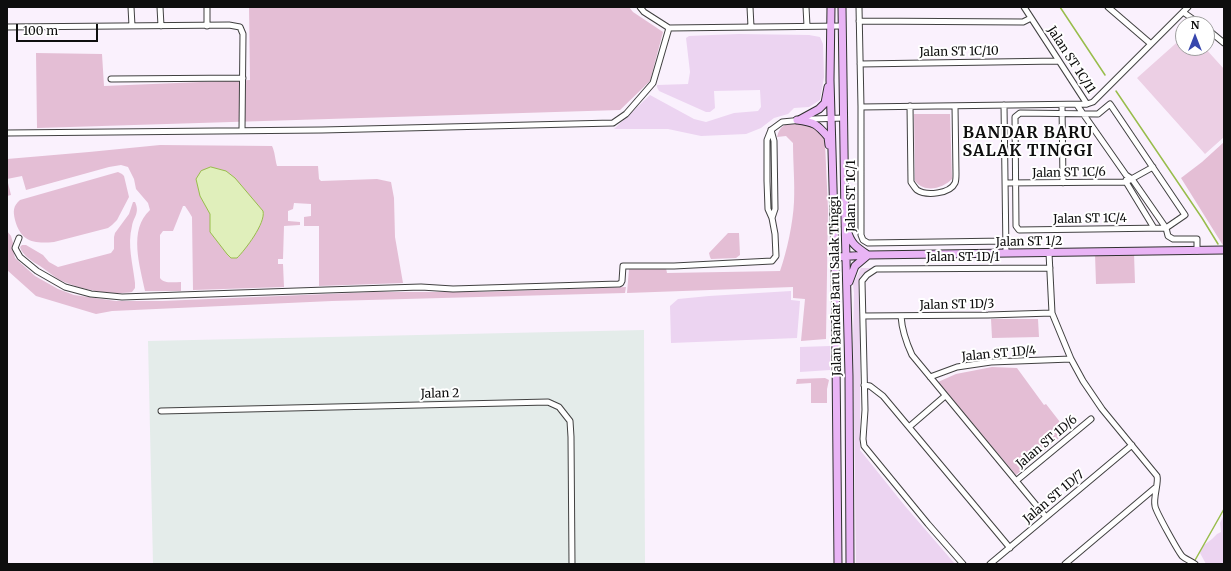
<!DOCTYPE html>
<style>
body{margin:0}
#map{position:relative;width:1231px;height:571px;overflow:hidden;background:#faf1fd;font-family:Merriweather,serif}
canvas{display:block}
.frame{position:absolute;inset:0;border:8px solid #0e0e0e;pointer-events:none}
.north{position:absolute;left:1175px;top:16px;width:40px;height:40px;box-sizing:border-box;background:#fff;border:1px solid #9f9f9f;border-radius:50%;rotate:0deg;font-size:11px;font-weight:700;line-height:16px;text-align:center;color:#0e0e0e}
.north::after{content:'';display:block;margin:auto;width:14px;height:18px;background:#3746ad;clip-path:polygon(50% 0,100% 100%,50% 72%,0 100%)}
.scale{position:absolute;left:16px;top:24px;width:82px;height:18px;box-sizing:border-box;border:2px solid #0e0e0e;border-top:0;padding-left:5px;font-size:12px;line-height:14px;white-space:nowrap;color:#0e0e0e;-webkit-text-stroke:3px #fff;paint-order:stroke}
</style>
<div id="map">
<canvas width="1231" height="571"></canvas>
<div class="frame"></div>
<div class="north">N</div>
<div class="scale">100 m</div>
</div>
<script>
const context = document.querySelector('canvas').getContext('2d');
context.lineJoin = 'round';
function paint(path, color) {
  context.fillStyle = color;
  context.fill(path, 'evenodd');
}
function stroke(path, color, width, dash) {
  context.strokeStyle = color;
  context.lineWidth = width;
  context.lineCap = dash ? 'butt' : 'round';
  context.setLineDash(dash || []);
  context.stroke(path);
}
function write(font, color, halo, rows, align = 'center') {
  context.font = font + ' Merriweather,serif';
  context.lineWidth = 4;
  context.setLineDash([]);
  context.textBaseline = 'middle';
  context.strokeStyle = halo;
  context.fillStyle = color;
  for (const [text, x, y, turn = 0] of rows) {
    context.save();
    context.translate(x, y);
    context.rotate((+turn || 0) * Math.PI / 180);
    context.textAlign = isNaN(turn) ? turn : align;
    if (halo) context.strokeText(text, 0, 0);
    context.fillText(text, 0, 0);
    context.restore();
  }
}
const industrial = new Path2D(`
 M644,330L645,564H153L148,341Z`);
const farmland = new Path2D(`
 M739,34L809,35L820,37L823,44L824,77L820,100L809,107L794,108L788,114L774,118L761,128L746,134L701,136L668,129H614L650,95L694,119L706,122L734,113L758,111L761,107L760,90L714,91L715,108L710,112H706L659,91L657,87V85L688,84L690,72L686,38L689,36L712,35Z
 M861,268H871L860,277L859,288L860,322V450L905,506L955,564H856L853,342L854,293L853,284Z
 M791,291V300L800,301L797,338L671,343L670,306L678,299L709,296Z
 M830,346V370L800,372V347Z
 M1224,515V564H1206L1200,553L1204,545L1212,539L1217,534L1221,532L1220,523Z`);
const green = new Path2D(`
 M249,7H629L633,12L663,32L650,81L620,110L37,128L36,53L102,54L104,86L250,80Z
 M914,114H950L952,179C945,186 933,191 923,187C920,186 917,183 915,181Z
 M807,124C819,127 823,132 825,143L828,209L826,339L801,341L805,299L793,298V287L627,293L629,269L666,268L667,273L780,271C787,251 793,223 794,202C795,183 793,163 793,143L786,136L777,137C781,120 793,124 807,124Z
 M1224,142V247L1181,178L1202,162Z
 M160,145L272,146C275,152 275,159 277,166H318L319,179L321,181L377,179L391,182L394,198L395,237L403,283L319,286V226H304V217L311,216V204L294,203L293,209L288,211V221L300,222V225L284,226L283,259H278V264H283L284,287L193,290L192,217L189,212L185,206H183L173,231H163L160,235V278C164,284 174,282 181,282V291H145C140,266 128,230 150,210L148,203L136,189L134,179L128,167L121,165L109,167L26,190L22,176L7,179L11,195L7,196V159L89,152Z
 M118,172L122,174L124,176L129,197L117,220L112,225L108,228L54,242C34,244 21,242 15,220C13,211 13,206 20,200Z
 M133,202H135C140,213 134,216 132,226C127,245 133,264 135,283V288L132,292C111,296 77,289 58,279C52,275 46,270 40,266C33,262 22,255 20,247L22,245H26L43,255L49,262L58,267L111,253L114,249V237L115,233L129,214Z
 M7,231L11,236L13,243V248L15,258L35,276L58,289L74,295L116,301H162L374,292H479L626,287L625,293L332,301L112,311L96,314L36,296L7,270Z
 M728,233H739L740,255L736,258L711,259L710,257L709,253Z
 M1134,253L1135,283L1096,284L1095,254Z
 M991,319H1038L1039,337L992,338Z
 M992,367L1017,368L1044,405L1046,404L1067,431L1016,475L938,382L956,374Z
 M797,379L825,378L829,380L827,389V403H811V383L796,384Z`);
const pitch = new Path2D(`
 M1183,37V48H1205L1224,69V137L1205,154L1137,78Z`);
const water = new Path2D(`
 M211,167L226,171L235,178L263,211C266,223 245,250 237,258H231L227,254L210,232V214L200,196L196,179L201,171Z`);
const stream = new Path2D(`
 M1060,7L1105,75
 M1116,91L1202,218L1218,244
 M1194,562L1224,509`);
const street = new Path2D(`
 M131,7L132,26
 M160,7L161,26
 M207,7V26
 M640,7L644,12L669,28L842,26
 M750,7L751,27
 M806,7L807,26
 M859,7L861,107V235L863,240L868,243L1006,241
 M1024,7L1087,104
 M1108,7L1151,44
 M1183,12L1200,24
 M859,21L1023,22L1031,18
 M7,27L229,25L240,27L243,34L242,130
 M1207,29L1224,43
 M860,64L1059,61
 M111,79L243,78
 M1110,104L1185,215L1166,228L1019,230L1016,226L1015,117L1020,113L1098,114Z
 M1004,105L1006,253
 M1062,105L1063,183
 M1077,105L1126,175L1132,179L1166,228L1168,236L1173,239H1197V251
 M910,106L911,182C913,185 915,188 917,190C926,196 950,194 955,183C956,181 956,177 956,174L955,106
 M861,107L1087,104L1093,102L1188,7
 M771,130L774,141L775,209L772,218
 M7,133L322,130L613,123L626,114L653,83L669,28
 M1126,180V182L1154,228
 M1005,183L1126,182L1153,167
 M19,238L15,248L20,257L37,271L65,287L91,294L122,297L326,290L421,287L453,289L619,284L621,283L622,281L623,266H674L772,261L776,256L775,234L772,218L768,209L767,181V140L771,130L782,122L813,119L844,118
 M1049,253L1052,313L1071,359L1083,381L1102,409L1157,476C1159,483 1153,497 1155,506C1156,512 1178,551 1182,556C1185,559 1191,561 1195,564
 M863,316L988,315L1052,313
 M901,316C902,331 906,342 912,355L1046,517
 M930,377L957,367L991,362L1071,359
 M864,385L870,386L883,396L995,530L1010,548
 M161,411L548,402L559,407L570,421L571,437L572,564
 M909,427L945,396
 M1016,481L1091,419
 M963,564L928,524L864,446L863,439L865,410L862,281L867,275L876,269L1050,268
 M990,564L1132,445
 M1065,564L1155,488`);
const secondary = new Path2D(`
 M831,7L830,80L835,257L838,564
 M842,7L845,220L849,376L850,564
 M797,120C814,122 817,124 828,137L829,145
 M799,120L819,109L825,103L828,87
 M847,230C851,244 856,247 868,255
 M835,257L868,255L1224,250
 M849,282L855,266L868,255`);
const streetNames = [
 ["Jalan ST 1C/10",959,52,-1],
 ["Jalan ST 1C/11",1071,60,57],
 ["Jalan ST 1C/6",1069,173,-1],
 ["Jalan ST 1C/1",852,196,-90],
 ["Jalan ST 1C/4",1090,219,-1],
 ["Jalan ST 1/2",1029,242,-1],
 ["Jalan ST 1D/1",963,258],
 ["Jalan Bandar Baru Salak Tinggi",836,286,-91],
 ["Jalan ST 1D/3",957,305,-1],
 ["Jalan ST 1D/4",999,354,-5],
 ["Jalan 2",440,394,-1],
 ["Jalan ST 1D/6",1047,442,-40],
 ["Jalan ST 1D/7",1054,497,-40]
];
const districtNames = [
 ["BANDAR BARU",1028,133],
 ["SALAK TINGGI",1028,151]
];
paint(industrial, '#e4ecea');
paint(farmland, '#ecd4f1');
paint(green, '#e4bed5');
paint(pitch, '#eccfe4');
paint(water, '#e0efbb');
stroke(water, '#98bd4b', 1);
stroke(stream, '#98bd4b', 1.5);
stroke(street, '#414141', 7);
stroke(secondary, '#303030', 9);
stroke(street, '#fff', 5);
stroke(secondary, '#e9b4f5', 7);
write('12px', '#0e0e0e', '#fff', streetNames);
context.letterSpacing = '1px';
write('bold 16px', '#0e0e0e', '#fff', districtNames);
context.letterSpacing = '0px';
</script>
